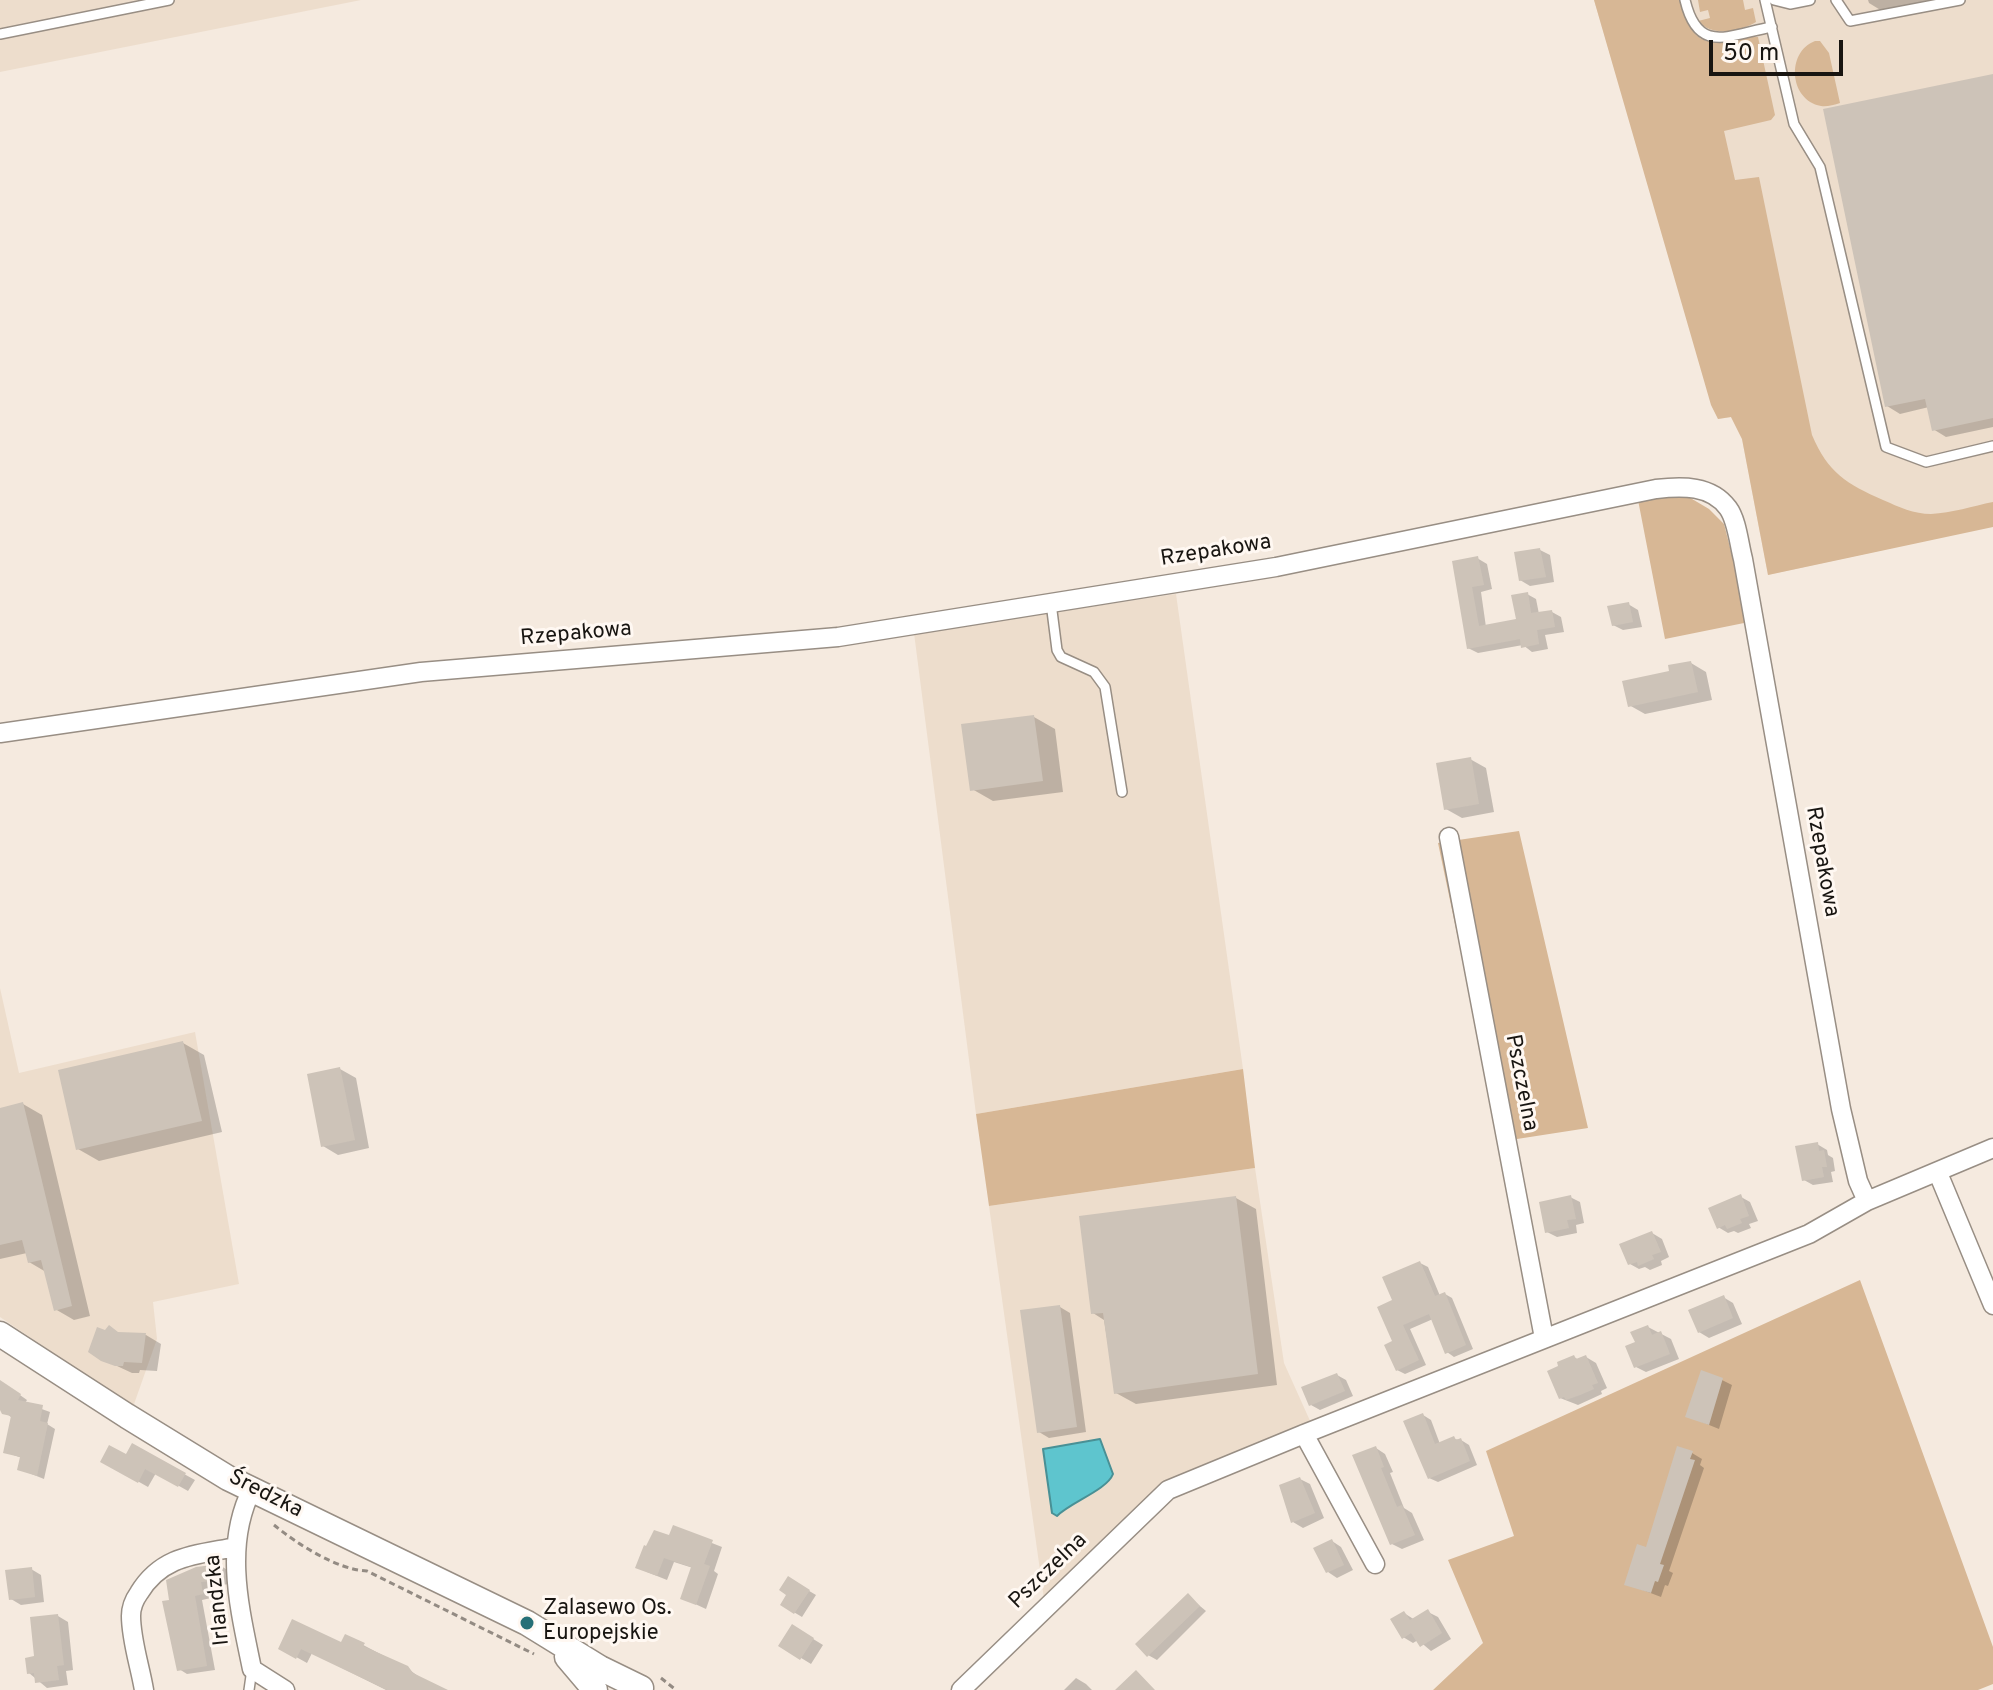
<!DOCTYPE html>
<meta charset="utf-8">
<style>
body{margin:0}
#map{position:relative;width:1993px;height:1690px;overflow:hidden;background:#f5eadf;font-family:Overpass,sans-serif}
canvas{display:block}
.scale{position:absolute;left:1709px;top:40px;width:134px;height:36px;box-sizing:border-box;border:4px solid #181511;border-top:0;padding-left:10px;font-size:24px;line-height:28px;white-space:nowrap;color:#181511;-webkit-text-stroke:6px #fff8f2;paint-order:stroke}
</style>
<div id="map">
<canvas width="1993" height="1690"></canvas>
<div class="scale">50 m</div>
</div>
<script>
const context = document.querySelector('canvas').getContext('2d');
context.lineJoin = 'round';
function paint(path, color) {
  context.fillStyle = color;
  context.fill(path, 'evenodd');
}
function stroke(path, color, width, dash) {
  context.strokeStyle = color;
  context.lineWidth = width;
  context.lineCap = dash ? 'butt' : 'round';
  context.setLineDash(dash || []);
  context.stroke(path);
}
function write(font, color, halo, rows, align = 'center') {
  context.font = font + ' Overpass,sans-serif';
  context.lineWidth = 6;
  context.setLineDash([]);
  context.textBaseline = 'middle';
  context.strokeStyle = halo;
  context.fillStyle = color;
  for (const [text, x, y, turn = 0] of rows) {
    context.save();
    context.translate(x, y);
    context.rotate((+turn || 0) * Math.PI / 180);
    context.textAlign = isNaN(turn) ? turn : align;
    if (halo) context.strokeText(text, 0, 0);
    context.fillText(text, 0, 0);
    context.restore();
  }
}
const built = new Path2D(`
 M0,0H361L0,72Z
 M1594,0H1993V526L1768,575L1742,439L1731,417L1718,419Z
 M1176,594L1243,1069L976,1114L914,633Z
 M0,988L19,1073L195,1032L239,1284L153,1302L157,1339L133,1407L0,1317Z
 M1255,1168L1284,1363L1311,1423L1168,1482L1044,1599L989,1206Z`);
const green = new Path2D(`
 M1594,0H1682C1696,62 1714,35 1758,37L1775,115L1771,120L1724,131L1735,180L1759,177L1812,435C1828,473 1847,484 1883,500C1899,507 1914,514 1931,514C1952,513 1973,506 1993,502V527L1768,575L1742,439L1731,417L1718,419L1711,405Z
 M1698,0H1743L1745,10L1753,8L1756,22C1739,32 1712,37 1698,21L1710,18L1708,10L1700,12Z
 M1815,41H1820L1829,53L1840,103C1834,105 1826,107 1821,106C1789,100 1786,52 1815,41Z
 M1682,493L1709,509L1724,524L1749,622L1665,639L1638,500Z
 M1519,831L1588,1128L1517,1139L1503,1153L1438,843Z
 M1243,1069L1255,1168L989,1206L976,1114Z
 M1860,1280L1993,1647V1684L1978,1690H1433L1483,1643L1448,1560L1514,1536L1486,1451Z`);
const water = new Path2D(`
 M1100,1439L1113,1474C1107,1490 1071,1502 1057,1516L1052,1513L1043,1449Z`);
const shadow = new Path2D(`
 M1868,0H1933L1882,11L1869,3Z
 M1993,76V427L1946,437L1933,429L1929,407L1900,414L1887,406Z
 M1540,550L1550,555L1554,582L1530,586L1520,580Z
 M1477,558L1487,564L1492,589L1481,592L1486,627L1518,620L1527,594L1536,599L1539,614L1552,612L1561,617L1564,632L1545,635L1548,649L1532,652L1523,645L1478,653L1468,648L1454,563Z
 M1628,604L1638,610L1642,627L1623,630L1613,625Z
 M1691,663L1706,672L1712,700L1645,714L1629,705Z
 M1034,717L1055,729L1063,792L993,801L972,789Z
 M1470,759L1486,768L1494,812L1462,818L1446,809Z
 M183,1043L204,1055L222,1132L99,1161L78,1149Z
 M340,1069L356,1078L369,1148L338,1155L323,1146Z
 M23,1104L42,1115L90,1316L74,1320L55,1309L46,1272L29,1262L27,1253L0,1259V1110Z
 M1817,1144L1827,1150L1828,1155L1833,1158L1835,1171L1831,1172L1833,1182L1813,1185L1804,1180Z
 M1570,1197L1580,1202L1584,1223L1576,1225L1577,1233L1557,1237L1547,1232Z
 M1741,1197L1750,1202L1758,1221L1749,1224L1751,1228L1738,1233L1734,1231L1728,1233L1718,1227Z
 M1236,1198L1256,1209L1277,1385L1136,1404L1116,1393L1104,1320L1093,1313Z
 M1652,1233L1662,1239L1669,1257L1661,1261L1662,1265L1650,1270L1645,1267L1639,1269L1630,1264Z
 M1420,1263L1428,1267L1440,1296L1445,1294L1452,1298L1473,1349L1454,1357L1447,1352L1433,1319L1410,1329L1426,1365L1405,1374L1397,1370L1395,1301Z
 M1723,1297L1733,1303L1742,1324L1709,1338L1699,1332Z
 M1060,1307L1070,1313L1086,1432L1049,1438L1039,1432Z
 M1648,1327L1671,1339L1679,1359L1646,1372L1636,1367Z
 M120,1334L146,1335L161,1344L157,1371L140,1370L139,1373H132L102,1359Z
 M1574,1357L1579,1360L1586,1357L1596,1363L1607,1388L1601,1391L1602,1394L1578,1405L1560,1398Z
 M1337,1375L1346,1380L1353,1396L1320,1410L1311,1405Z
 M1722,1380L1732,1385L1719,1429L1687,1416Z
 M0,1381L27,1400L25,1403L50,1412L47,1424L55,1429L44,1479L19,1469L22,1458L5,1452L12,1418L0,1408Z
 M1423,1415L1431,1420L1440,1444L1454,1439L1461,1440L1469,1445L1477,1465L1438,1482L1429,1478Z
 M133,1446L195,1480L188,1491L156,1473L148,1487L102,1461L127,1457Z
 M1376,1448L1385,1454L1393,1472L1390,1473L1404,1508L1412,1513L1424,1540L1402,1549L1392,1544Z
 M1692,1453L1702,1459L1700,1465L1704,1468L1669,1571L1673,1573L1668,1586L1665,1585L1661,1597L1627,1584L1647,1549Z
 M1300,1479L1310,1484L1324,1518L1303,1528L1293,1522Z
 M674,1528L722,1547L714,1571L718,1574L706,1609L682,1598L693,1568L674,1562L667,1580L647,1572Z
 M1332,1541L1341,1547L1353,1570L1337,1578L1328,1572Z
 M221,1566L229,1571L231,1584L209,1586L211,1598L202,1600L215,1670L187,1674L179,1669L171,1601Z
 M31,1569L41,1575L44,1602L21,1605L11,1599Z
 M789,1579L816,1595L802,1617L782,1605L789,1594Z
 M1188,1596L1206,1611L1157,1660L1148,1655Z
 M1428,1612L1438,1617L1451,1639L1431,1651L1418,1640L1413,1643L1403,1637L1404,1613L1415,1620Z
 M58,1616L68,1622L73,1670L66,1671L68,1685L47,1688L29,1673Z
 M792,1626L823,1645L811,1664L780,1645Z
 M346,1636L407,1668L422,1679L443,1690H386L312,1653L307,1663L280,1648L342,1644Z
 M1076,1678L1086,1684L1092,1690H1064Z`);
const building = new Path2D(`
 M1993,74V418L1932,431L1925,399L1885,407L1823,109Z
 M1540,548L1546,577L1519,581L1514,552Z
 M1478,556L1484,585L1472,587L1479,626L1516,619L1511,595L1528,592L1531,613L1552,610L1555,627L1537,630L1539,644L1521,648L1520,639L1467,649L1452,561Z
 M1629,602L1633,622L1612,626L1607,606Z
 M1691,661L1698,692L1628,707L1622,681L1669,671L1668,665Z
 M1034,715L1043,781L970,791L961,724Z
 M1471,757L1479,804L1444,810L1436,763Z
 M183,1041L202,1121L76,1150L58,1070Z
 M340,1067L355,1140L321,1147L307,1074Z
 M23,1102L72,1306L54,1311L41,1260L28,1263L22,1240L0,1245V1108Z
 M1818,1142L1819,1151L1824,1150L1827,1167H1822L1824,1177L1802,1181L1795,1146Z
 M1741,1194L1749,1216L1740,1219L1742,1223L1727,1229L1725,1225L1717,1229L1708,1208Z
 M1571,1195L1576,1219L1567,1220L1569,1228L1545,1233L1539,1202Z
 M1236,1196L1258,1374L1114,1394L1103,1313L1091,1314L1079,1216Z
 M1652,1231L1661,1252L1652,1255L1654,1259L1638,1266L1637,1262L1628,1265L1619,1244Z
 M1420,1261L1435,1296L1445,1292L1466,1345L1445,1354L1429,1314L1403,1325L1419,1360L1396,1371L1384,1345L1392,1341L1377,1307L1392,1300L1382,1277Z
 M1724,1295L1733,1318L1698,1333L1688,1310Z
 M1060,1305L1077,1427L1037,1433L1020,1310Z
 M109,1325L118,1332L146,1333L142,1363L124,1362L123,1366H115L101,1361L88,1352L97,1327L105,1330Z
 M1648,1325L1652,1335L1661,1331L1670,1354L1634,1368L1625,1346L1635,1342L1630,1332Z
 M1574,1355L1576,1359L1586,1355L1598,1383L1592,1385L1594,1389L1580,1395L1566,1400L1564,1397L1559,1399L1547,1371L1558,1366L1557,1362Z
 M1701,1370L1723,1378L1709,1425L1685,1417Z
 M1337,1373L1345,1391L1309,1406L1301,1387Z
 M0,1380L21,1394L18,1400L43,1405L40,1421L48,1423L37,1476L17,1470L20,1457L3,1453L11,1416L2,1414L0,1410Z
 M1423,1413L1435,1444L1454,1436L1456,1440L1461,1438L1470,1461L1428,1479L1403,1421Z
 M132,1443L186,1473L178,1487L145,1469L138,1483L100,1462L109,1445L126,1454Z
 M1376,1446L1384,1467L1381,1468L1397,1507L1402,1505L1415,1535L1390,1545L1352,1455Z
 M1677,1446L1693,1451L1690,1459L1695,1460L1660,1564L1664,1565L1658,1582L1655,1581L1651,1593L1624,1585L1637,1544L1646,1547Z
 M1300,1477L1315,1513L1291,1523L1279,1485Z
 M673,1525L713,1540L704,1564L710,1566L696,1605L680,1599L691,1567L664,1558L657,1576L635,1568L644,1545L646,1546L654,1530L669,1535Z
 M1332,1539L1344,1565L1326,1573L1313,1548Z
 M221,1564L223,1580L201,1582L203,1594L195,1596L207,1666L177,1671L162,1601L169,1600L166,1580L196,1567Z
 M32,1567L35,1597L9,1600L5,1570Z
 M788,1576L810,1590L794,1614L780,1605L786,1595L779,1590Z
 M1188,1593L1200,1606L1147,1657L1135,1644Z
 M1428,1609L1442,1633L1420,1647L1411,1633L1402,1639L1390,1619L1404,1611L1410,1620Z
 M58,1614L64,1665L57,1666L59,1680L35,1683L34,1673L27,1674L25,1658L34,1656L30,1617Z
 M292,1619L341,1642L345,1634L365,1643L363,1646L408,1666L413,1673L448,1690H387L301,1649L296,1659L278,1649Z
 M792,1624L814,1638L800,1660L778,1646Z
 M1136,1670L1155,1690H1115Z`);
const path = new Path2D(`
 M274,1525C297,1544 338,1570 367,1571L534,1654
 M661,1678L676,1690`);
const lane = new Path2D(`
 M1685,0C1698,55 1728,35 1772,27
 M1765,0L1794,124L1820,167L1886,447L1926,462L1993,446
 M1774,0L1790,4L1810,0
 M1836,0L1850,21L1960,0
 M0,34L169,0
 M1051,603L1057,650L1061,657L1094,672L1105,687L1122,792
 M249,1690L252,1669`);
const street = new Path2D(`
 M0,733L421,672L838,637L1276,567L1656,489C1682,486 1711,485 1728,508C1737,520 1739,544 1743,559L1841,1109L1858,1181L1867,1201
 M1449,837L1544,1338
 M1938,1173L1993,1305
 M1304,1434L1375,1564
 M252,1489C223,1546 240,1610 252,1669L285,1690
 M144,1690C140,1666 131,1640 131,1616C131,1607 134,1600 139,1593C162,1555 196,1555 236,1547
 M961,1690L1168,1490L1304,1434L1809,1234L1867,1201L1993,1148`);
const secondary = new Path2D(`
 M0,1334L127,1416L228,1478L527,1623L600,1668L641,1688
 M567,1657L595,1690`);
const markers = [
 [527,1623,8,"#267077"]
];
const streetNames = [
 ["Rzepakowa",1216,552,-9],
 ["Rzepakowa",576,635,-5],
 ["Rzepakowa",1821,862,80],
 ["Pszczelna",1520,1083,79],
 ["Średzka",265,1495,27],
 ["Pszczelna",1049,1572,-44],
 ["Irlandzka",219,1600,-96]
];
const poiNames = [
 ["Zalasewo Os.",543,1610],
 ["Europejskie",543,1635]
];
paint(built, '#edddcc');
paint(green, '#d7b795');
paint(water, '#5ec5ce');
stroke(water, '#499095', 2);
paint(shadow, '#0003');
paint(building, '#cdc3b8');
stroke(lane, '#988e84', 12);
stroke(street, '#988e84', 21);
stroke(secondary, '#988e84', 27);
stroke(path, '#938b83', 3, [6, 4]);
stroke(lane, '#fff', 9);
stroke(street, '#fff', 18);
stroke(secondary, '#fff', 24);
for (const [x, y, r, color] of markers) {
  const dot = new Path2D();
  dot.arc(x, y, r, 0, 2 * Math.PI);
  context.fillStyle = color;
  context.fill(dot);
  stroke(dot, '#fff8f2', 3);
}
write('22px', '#181511', '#fff8f2', streetNames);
write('22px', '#181511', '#fff8f2', poiNames, 'left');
</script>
